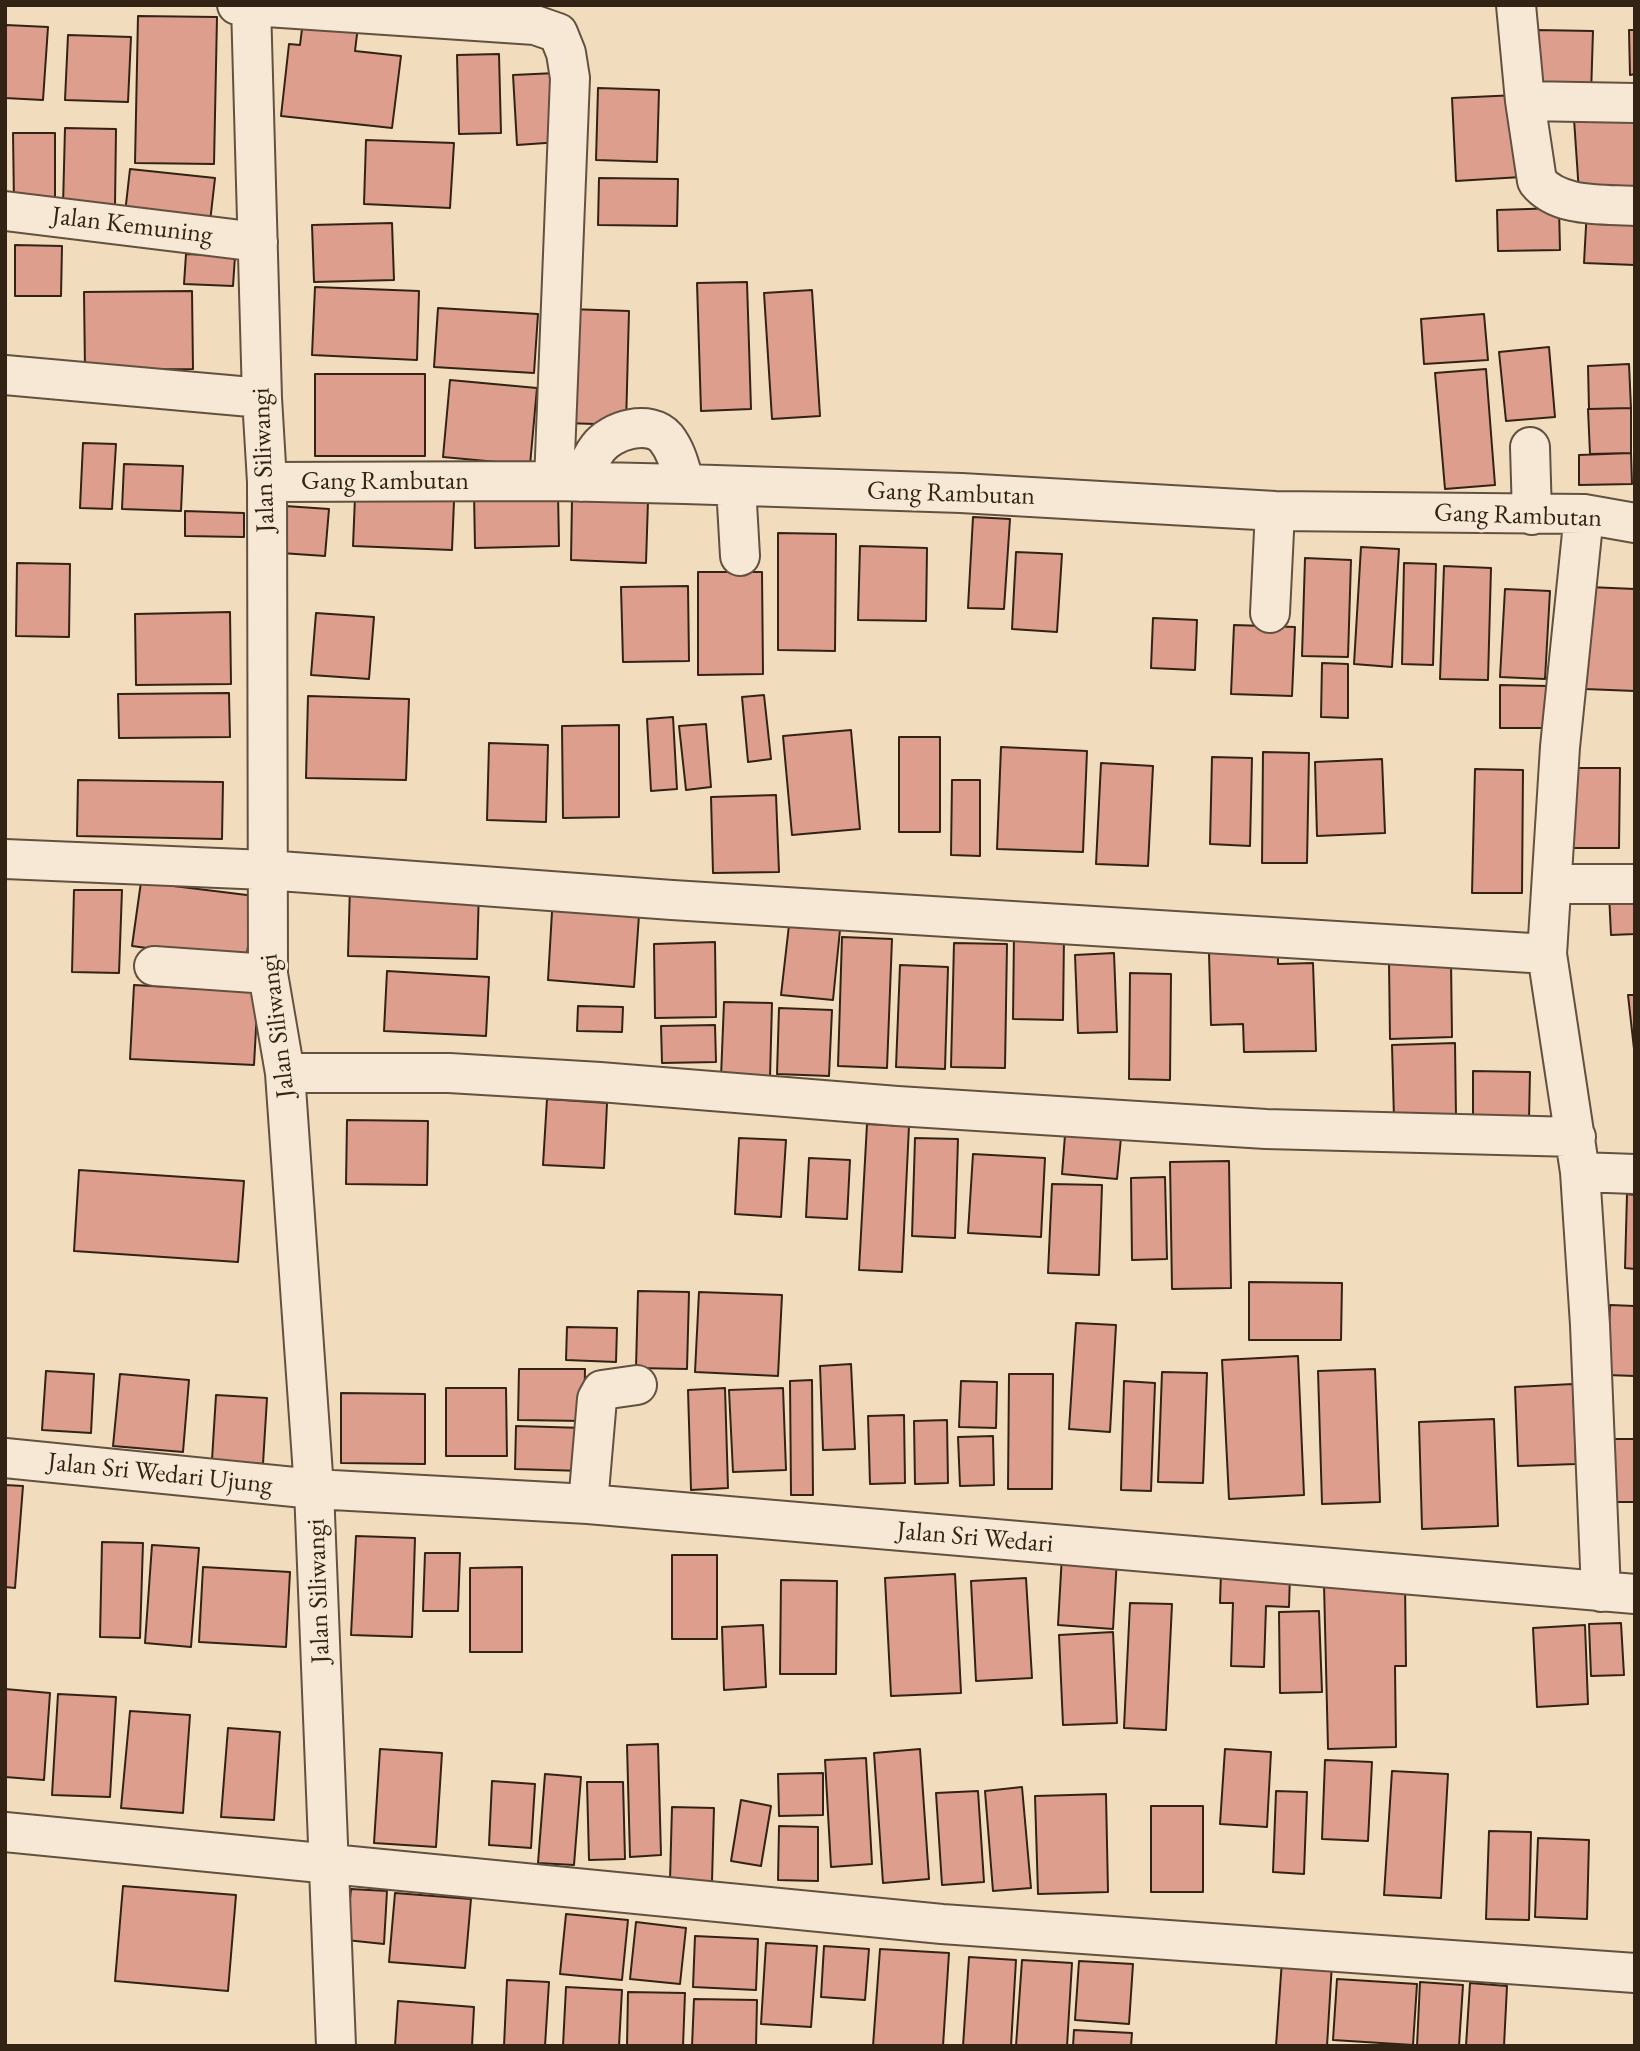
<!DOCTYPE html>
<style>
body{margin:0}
#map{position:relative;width:1640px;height:2051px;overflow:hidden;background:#f1dcbe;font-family:"EB Garamond",serif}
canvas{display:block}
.frame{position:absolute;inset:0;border:7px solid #322314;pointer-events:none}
</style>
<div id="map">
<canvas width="1640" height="2051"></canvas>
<div class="frame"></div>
</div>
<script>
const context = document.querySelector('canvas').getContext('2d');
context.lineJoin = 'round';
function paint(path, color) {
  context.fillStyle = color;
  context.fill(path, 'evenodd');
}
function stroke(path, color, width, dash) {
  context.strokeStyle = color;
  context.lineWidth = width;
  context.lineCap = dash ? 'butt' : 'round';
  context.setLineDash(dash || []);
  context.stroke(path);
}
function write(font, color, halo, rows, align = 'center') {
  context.font = font + ' "EB Garamond",serif';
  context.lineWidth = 6;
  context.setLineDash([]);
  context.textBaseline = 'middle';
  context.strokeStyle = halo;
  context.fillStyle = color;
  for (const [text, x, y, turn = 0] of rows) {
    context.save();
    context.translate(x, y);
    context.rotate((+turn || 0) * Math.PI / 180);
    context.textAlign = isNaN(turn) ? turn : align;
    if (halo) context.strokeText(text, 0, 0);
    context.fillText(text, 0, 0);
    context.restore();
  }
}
const building = new Path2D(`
 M138,16L217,17L214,164L135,163Z
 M303,21L358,26L355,51L401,56L392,128L281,116L289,44L300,45Z
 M6,25L48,27L43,100L5,98Z
 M1536,30L1593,31L1591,95L1534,94Z
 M1629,30H1635V74L1630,75Z
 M68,35L131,37L128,102L65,100Z
 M499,54L501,133L459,134L457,55Z
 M556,73L560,142L517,145L513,75Z
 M598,88L659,90L657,162L596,160Z
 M1517,95L1521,177L1456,181L1452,98Z
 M1635,114V189L1579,193L1574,119Z
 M65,128L116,129L115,206H63Z
 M13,133H55V203L14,204Z
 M366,140L454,143L450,208L364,204Z
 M130,169L215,178L209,231L124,222Z
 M599,178L678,179L677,226L598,225Z
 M1559,208L1560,250L1498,251L1497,210Z
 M1587,208L1635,210V265L1584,263Z
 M392,223L394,280L314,282L312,225Z
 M15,245L62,246L61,296H15Z
 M186,254L235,256L233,286L184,284Z
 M747,282L751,409L701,411L697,283Z
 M315,287L419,291L417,360L312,355Z
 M812,290L820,416L772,419L764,293Z
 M192,291L193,369L85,370L84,292Z
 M438,308L538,314L534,373L434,367Z
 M568,309L629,311L626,425L564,423Z
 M1484,314L1488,360L1424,364L1421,319Z
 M1549,347L1555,417L1506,421L1499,352Z
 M1629,364L1631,408L1589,409L1588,366Z
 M1486,369L1495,485L1445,489L1435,373Z
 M315,374H425V456H315Z
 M450,380L537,388L530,465L443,457Z
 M1631,408V453L1590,454L1588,409Z
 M83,443L116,444L112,509L80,508Z
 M1631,453L1632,484L1579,485V455Z
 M124,464L183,466L181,511L122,509Z
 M558,492L559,546L475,548L474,493Z
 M355,497L454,501L452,550L353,546Z
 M572,499L648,501L646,563L571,560Z
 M285,506L329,509L325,556L281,553Z
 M185,511L244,513V537L185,536Z
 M973,517L1010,519L1004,609L968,608Z
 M778,533L836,534L835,651L778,650Z
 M860,546L927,548L926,621L858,620Z
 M1361,547L1399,549L1392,667L1354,664Z
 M1016,552L1062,554L1057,632L1012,629Z
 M1305,558L1351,560L1348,657L1302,656Z
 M17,563L70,564L69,637L16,636Z
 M1404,563L1436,564L1433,665L1402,664Z
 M1444,566L1491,568L1488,680L1440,679Z
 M698,572H762L763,674L698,675Z
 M688,586L689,661L623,662L621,587Z
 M1589,587L1635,589V691L1585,689Z
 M1505,589L1550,591L1545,679L1500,677Z
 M230,612L231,684L136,685L135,614Z
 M316,613L374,617L369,679L311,675Z
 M1153,618L1197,620L1195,670L1151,668Z
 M1234,625L1295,627L1292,696L1231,694Z
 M1322,663L1348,664V718L1321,717Z
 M1500,685L1548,686V728H1500Z
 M229,693L230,737L119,738L118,694Z
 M764,695L771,759L748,762L742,697Z
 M308,696L409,699L406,780L306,778Z
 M673,717L677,789L651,791L647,719Z
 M706,724L711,787L686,790L679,726Z
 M619,725V817L563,818L562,726Z
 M851,730L860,829L792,835L783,736Z
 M899,737H940V832H899Z
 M489,743L548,745L546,822L487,820Z
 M1001,747L1087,751L1083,852L997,849Z
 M1263,752L1309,753L1307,863H1262Z
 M1212,757L1252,758L1250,846L1210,844Z
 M1382,759L1385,833L1317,836L1315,762Z
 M1101,763L1153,766L1148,866L1096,864Z
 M1571,768H1620L1619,848H1570Z
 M1475,769L1523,770L1522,893H1472Z
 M78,780L223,782L222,839L77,836Z
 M952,780H980V856L951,855Z
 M776,795L779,872L713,873L711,797Z
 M141,882L255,896L246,961L132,946Z
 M350,886L479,889L477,959L348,956Z
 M74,890H122L119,973L72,972Z
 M1635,891V934L1611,935L1609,893Z
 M553,895L640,901L634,987L548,980Z
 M789,925L840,930L833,1000L781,995Z
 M1014,935H1064L1063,1020L1013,1019Z
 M842,937L892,939L887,1068L838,1066Z
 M715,942L716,1017L655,1018L654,944Z
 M954,943L1007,944L1005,1068L951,1067Z
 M1278,951V964L1313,963L1316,1051L1244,1052L1243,1024L1211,1025L1209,953Z
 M1114,953L1117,1032L1078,1033L1075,955Z
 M1451,961L1452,1037L1390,1039L1389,962Z
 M900,965L948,967L945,1069L896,1067Z
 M387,971L489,977L486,1036L384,1031Z
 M1130,973L1171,974L1170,1080L1129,1079Z
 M134,985L258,992L254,1065L130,1059Z
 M1628,995H1635V1049H1634Z
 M724,1002L772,1003L770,1078L721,1077Z
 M578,1006L623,1007L622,1032L577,1031Z
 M779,1008L832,1010L829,1076L777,1074Z
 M715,1025L716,1062L662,1063L661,1026Z
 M1455,1043L1456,1118L1394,1119L1392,1045Z
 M1473,1071L1530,1072L1529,1120H1473Z
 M547,1099L607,1103L604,1168L543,1165Z
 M347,1120L428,1121L427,1185L346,1184Z
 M1066,1122L1122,1127L1117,1179L1062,1174Z
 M867,1124L909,1126L902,1272L859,1270Z
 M739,1138L786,1140L781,1217L735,1214Z
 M915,1138L958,1139L955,1238L912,1236Z
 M973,1154L1045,1158L1041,1237L968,1233Z
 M809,1158L850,1160L847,1219L806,1217Z
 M1229,1161L1231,1288L1172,1289L1170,1162Z
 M79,1170L244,1181L238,1262L74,1251Z
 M1165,1177L1167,1259L1132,1260L1131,1178Z
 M1052,1184L1102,1185L1099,1275L1048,1273Z
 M1627,1194L1635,1195V1269L1625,1268Z
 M1249,1282L1342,1283L1341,1340H1249Z
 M638,1291L689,1292L687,1369L636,1368Z
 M699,1292L782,1295L778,1376L695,1372Z
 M1610,1305L1635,1306V1376L1607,1375Z
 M1076,1323L1116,1325L1110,1432L1069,1429Z
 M567,1327L617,1328L616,1362L566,1360Z
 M1298,1356L1304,1495L1229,1499L1222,1360Z
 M851,1364L855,1449L823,1450L820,1366Z
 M519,1369H585L584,1421L518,1420Z
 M1375,1369L1380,1502L1322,1504L1318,1371Z
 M46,1371L94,1374L91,1433L42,1430Z
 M1162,1372L1207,1373L1203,1483L1158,1482Z
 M120,1374L189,1380L183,1452L113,1446Z
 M1009,1374H1053L1052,1489H1008Z
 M812,1380L813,1495H791L790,1381Z
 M961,1381L997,1382L996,1428L959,1427Z
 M1124,1381L1155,1383L1151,1491L1121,1490Z
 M1573,1384L1576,1464L1518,1466L1515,1387Z
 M446,1388H506L507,1456H446Z
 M725,1388L728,1488L691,1490L688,1390Z
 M783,1388L786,1470L733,1472L729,1390Z
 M341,1393L425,1394V1464L341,1463Z
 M216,1395L267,1398L263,1464L212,1460Z
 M904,1415L905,1483L870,1484L868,1416Z
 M1494,1419L1498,1526L1422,1529L1419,1422Z
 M947,1420L948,1483L915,1484L914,1421Z
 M516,1426L584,1428L583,1471L515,1469Z
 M993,1436L994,1485L960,1486L958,1437Z
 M1614,1439H1635V1502H1614Z
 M5,1485L23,1486L15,1588L5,1587Z
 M356,1536L415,1538L412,1637L351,1635Z
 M102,1542L143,1543L140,1638L100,1637Z
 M152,1545L199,1548L191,1647L145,1643Z
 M425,1553H460L458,1611H423Z
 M672,1555H717V1639H672Z
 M1062,1555L1117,1558L1113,1629L1058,1625Z
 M203,1567L290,1572L286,1647L199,1642Z
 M522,1567V1652H470V1568Z
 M1221,1572L1290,1574L1289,1607L1266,1606L1264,1667L1231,1666L1233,1603H1220Z
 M955,1574L961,1693L891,1696L885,1578Z
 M1026,1578L1032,1678L976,1681L971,1581Z
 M781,1580L837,1581L836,1674H780Z
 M1405,1583L1406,1666H1395L1396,1747L1328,1749L1324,1584Z
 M1130,1603L1172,1604L1166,1730L1124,1728Z
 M1319,1611L1322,1692L1280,1693L1279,1612Z
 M1621,1623L1624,1675L1591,1676L1589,1624Z
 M763,1625L766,1687L724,1690L722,1627Z
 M1585,1625L1588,1704L1537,1707L1533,1628Z
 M1113,1632L1117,1723L1063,1725L1059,1635Z
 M5,1689L50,1693L44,1780L5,1777Z
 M58,1694L116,1697L110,1797L52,1795Z
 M130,1711L190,1715L183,1813L121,1808Z
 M228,1728L280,1732L274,1820L221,1817Z
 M658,1744L661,1855L630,1857L627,1745Z
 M380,1749L442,1753L436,1847L374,1843Z
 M920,1749L929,1879L883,1883L874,1753Z
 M1225,1749L1271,1752L1267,1827L1220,1824Z
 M866,1758L872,1864L831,1867L825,1760Z
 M1325,1760L1372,1762L1368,1841L1322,1839Z
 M1392,1771L1448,1774L1441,1898L1384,1895Z
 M823,1773V1815L779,1816L778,1774Z
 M545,1774L581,1777L574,1865L538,1863Z
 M492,1781L535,1784L531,1848L489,1845Z
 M587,1782H623L625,1859L589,1860Z
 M1022,1787L1031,1888L993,1891L985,1791Z
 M978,1791L984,1882L942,1885L936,1793Z
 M1276,1791L1307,1792L1304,1874L1273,1872Z
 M1106,1794L1108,1892L1038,1894L1035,1796Z
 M741,1800L771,1806L761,1866L731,1861Z
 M1151,1806H1203V1892H1151Z
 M672,1807L714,1808L712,1882L670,1881Z
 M779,1826L818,1827V1881L778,1880Z
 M1489,1831L1531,1832L1529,1920L1486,1919Z
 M1538,1838L1589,1840L1587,1919L1535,1917Z
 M123,1886L236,1895L228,1991L115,1981Z
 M351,1889L387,1891L384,1944L346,1940Z
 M395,1893L471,1899L465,1968L389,1962Z
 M566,1914L628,1920L622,1980L560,1974Z
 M636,1922L686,1928L680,1984L630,1979Z
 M695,1936L758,1939L756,1990L693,1987Z
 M766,1943L817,1946L811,2027L761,2024Z
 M824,1946L869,1949L865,2000L821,1997Z
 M880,1949L949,1953L943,2046H873Z
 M969,1957L1016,1960L1011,2046H963Z
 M1022,1960L1072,1963L1067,2046H1016Z
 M1282,1960L1332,1963L1327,2046H1276Z
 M1079,1961L1133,1964L1129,2024L1075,2020Z
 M1337,1979L1417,1984L1413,2045L1333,2040Z
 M507,1980L549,1982L545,2046H504Z
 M1420,1982L1463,1985L1459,2046H1417Z
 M1470,1983L1507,1986L1504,2046H1466Z
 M566,1987L622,1990L619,2046H563Z
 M628,1992L685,1993L683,2046H627Z
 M694,1999L757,2000L756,2046H692Z
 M398,2001L474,2007L472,2046H395Z
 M1074,2030L1132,2033L1131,2046H1073Z`);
const minor = new Path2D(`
 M237,5L535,25L558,33L566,53L570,78L554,481
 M251,5L262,398L267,482L268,974L285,1073L314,1489L336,2046
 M1516,5L1525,101L1537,181C1558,208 1603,204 1635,206
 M1525,101L1635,103
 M5,211L258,242
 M5,375L262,398
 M1530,447L1532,515
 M267,482L554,481L685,484L961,493L1275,511L1584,514L1635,523
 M581,482C586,471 590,458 598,448C611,430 650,419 666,438C677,452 680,468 685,484
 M736,486L740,556
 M1584,514L1560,747L1547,954L1580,1172L1590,1325L1601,1592
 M1270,613L1275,511
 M5,859L266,870L672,900L1547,954
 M1552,884H1635
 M154,966L268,974
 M285,1073H449L600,1082L897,1106L1266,1129L1576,1137
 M1580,1172L1635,1174
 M5,1458L314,1489L588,1504L1635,1594
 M588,1504L597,1399L602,1390L637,1385
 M5,1832L942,1924L1635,1973`);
const streetNames = [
 ["Jalan Kemuning",132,226,7],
 ["Jalan Siliwangi",264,460,-92],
 ["Gang Rambutan",385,482],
 ["Gang Rambutan",951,494,2],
 ["Gang Rambutan",1518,516,2],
 ["Jalan Siliwangi",278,1026,-97],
 ["Jalan Sri Wedari Ujung",160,1474,6],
 ["Jalan Sri Wedari",975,1538,5],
 ["Jalan Siliwangi",319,1591,-92]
];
paint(building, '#de9e8d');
stroke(building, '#322314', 2);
stroke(minor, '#62513e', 42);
stroke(minor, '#f6e8d5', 38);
write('26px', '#322314', '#f6e8d5', streetNames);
</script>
